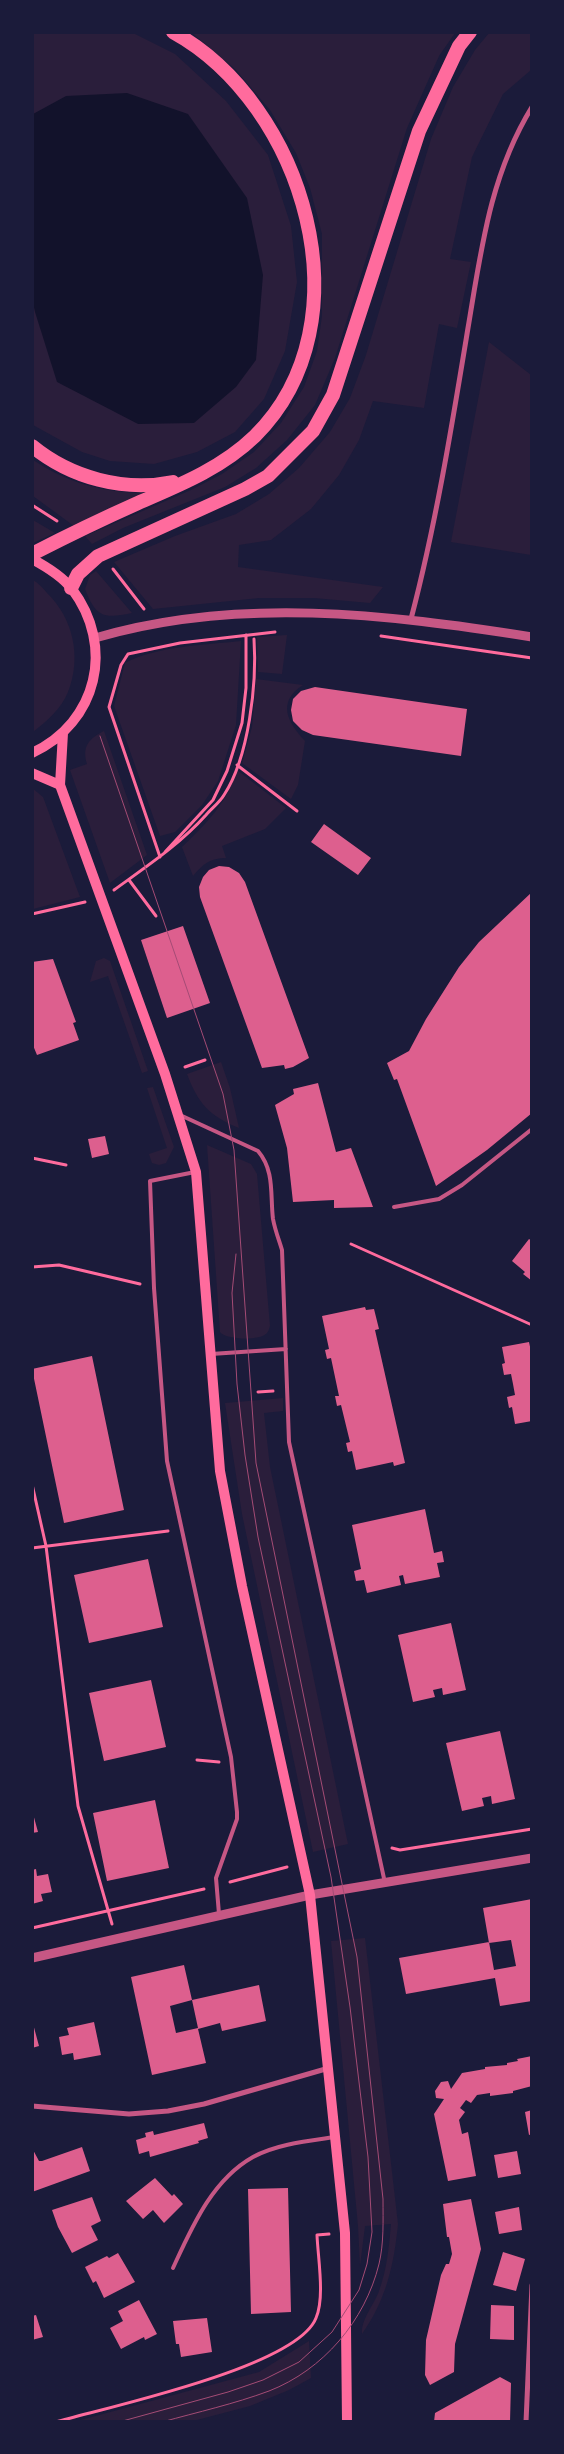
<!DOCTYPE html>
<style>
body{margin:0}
#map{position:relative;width:564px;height:2454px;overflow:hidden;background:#1b1b3a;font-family:Lato,sans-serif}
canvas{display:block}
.frame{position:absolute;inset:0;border:34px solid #1b1b3a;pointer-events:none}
</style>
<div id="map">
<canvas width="564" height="2454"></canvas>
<div class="frame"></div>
</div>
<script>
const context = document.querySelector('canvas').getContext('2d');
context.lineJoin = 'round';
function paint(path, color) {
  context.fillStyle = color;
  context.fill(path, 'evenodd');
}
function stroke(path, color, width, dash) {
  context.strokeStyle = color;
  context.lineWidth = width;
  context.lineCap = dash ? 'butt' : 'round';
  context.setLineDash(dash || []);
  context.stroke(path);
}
const green = new Path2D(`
 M32,33H133L175,54L226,101L268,155L291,226L297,282L285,351L264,399L235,432L197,452L154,464L110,461L82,452L33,425Z
 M192,33H455L439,56L407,128L335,358L315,405L287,440L256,468L225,487L123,528L92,544L85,536L191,490L222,474L254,452L281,423L304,387L317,351L322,316V234L310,188L296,153L270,110L235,69Z
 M489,33H531V70L503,94L472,157L450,259L471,262L457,328L439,324L424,408L373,401L359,440L339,475L311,509L271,540L239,545L238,567L383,587L370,603L314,598H259L153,609L114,562L175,536L236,514L269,494L299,468L330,432L350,398L366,355L431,139L453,87L475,50Z
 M489,342L531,375V555L451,542Z
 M33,460C69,484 106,493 149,493L74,526L33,496Z
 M33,520L55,533L33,543Z
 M96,571L132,613C103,619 96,617 85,589L90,575Z
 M33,580C38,583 43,588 47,593C73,618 82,657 68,692C61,709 47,721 33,732Z
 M287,635L282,674L258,672L257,637Z
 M241,641L236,725L218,781L202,805L175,832L160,836L114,706L125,663C157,646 205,645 241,641Z
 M256,679L303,685C276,702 288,723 305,741L298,785L291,799L242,763L252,727Z
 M104,731L147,855L110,883L70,770L87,764C82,747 88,739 104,731Z
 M237,770L286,808L265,829L222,846L226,858C210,858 203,864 193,876L182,847C206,824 228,802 237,770Z
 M32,788L43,797L80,897L33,909Z
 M104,958L110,961L148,1071L142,1073L108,976L90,982L96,961Z
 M221,1062L230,1088L239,1128C209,1116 198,1103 187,1074Z
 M153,1087L174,1147L166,1163L159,1165L152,1163L149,1154L167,1148L147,1088Z
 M207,1145L251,1164L257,1174L270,1326C269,1328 269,1331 267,1333C260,1341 226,1340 220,1332Z
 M283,1398V1411L264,1413L270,1467L348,1844L313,1852L242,1514L225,1403Z
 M365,1938L398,2224C394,2265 386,2300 362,2334C361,2319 374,2305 379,2291C387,2269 389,2247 391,2224L365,2226L360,2266L358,2226L331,1941Z
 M309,2341L311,2378L289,2390L250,2406L193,2421H77L259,2372Z`);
const water = new Path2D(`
 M127,93L188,114L247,198L263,275L256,360L236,387L194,423L138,424L57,382L35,312L32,298L33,114L66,96Z`);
const building = new Path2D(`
 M315,687L467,709L461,756L313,735L302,730L293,721L291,710L293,699L301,691Z
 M324,824L371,858L358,875L311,842Z
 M219,866L229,867L239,873L245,882L309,1058L293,1067L285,1069L284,1065L262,1068L200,897L199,887L203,877L209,870Z
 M532,892V1113L487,1150L436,1186L397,1079L394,1080L387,1063L409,1051L426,1019L459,967L479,942Z
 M183,926L210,1003L167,1018L141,940Z
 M53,959L76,1022L73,1023L79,1040L37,1055L32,1043V962Z
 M318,1083L336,1152L351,1148L373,1207L334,1208V1200L293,1202L287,1148L275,1105L294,1094L293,1089Z
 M105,1136L109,1154L92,1158L88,1139Z
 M529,1239L532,1241V1281L523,1274L525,1272L512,1261Z
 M365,1307L366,1310L374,1309L379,1329L375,1330L405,1463L394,1466L393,1462L356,1470L352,1451L348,1452L346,1443L350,1442L341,1405L337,1406L335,1396H339L331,1358L327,1359L325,1350L329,1349L322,1316Z
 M529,1342L532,1356V1421L515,1424L512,1407L509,1408L507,1397L515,1395L513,1384L511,1374L504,1375L502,1364L505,1363L502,1347Z
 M92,1356L124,1510L64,1523L32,1369Z
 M425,1509L434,1553L442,1551L444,1562L437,1563L440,1577L405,1584L403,1575L399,1576L401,1585L367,1593L364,1580L356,1581L354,1571L361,1569L352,1525Z
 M148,1559L163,1627L89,1643L74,1575Z
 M451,1623L466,1690L443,1695L442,1688L433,1690L435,1697L413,1702L398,1635Z
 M151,1680L166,1747L104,1761L89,1693Z
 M500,1731L515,1799L492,1804L491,1796L482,1798L484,1806L462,1811L446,1743Z
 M155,1800L169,1868L107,1881L93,1813Z
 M32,1810L38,1832L32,1833Z
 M36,1869L37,1876L48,1874L52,1892L41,1894L43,1901L32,1904V1870Z
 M532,1899V2001L500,2006L495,1978L406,1994L399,1958L489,1942L494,1970L516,1966L511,1940L489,1943L483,1908Z
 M184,1965L192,2000L259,1985L266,2021L222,2031L220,2023L198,2029L206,2063L152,2075L131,1977ZM192,2000L198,2028L176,2033L170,2006Z
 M32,2020L39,2046L32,2048Z
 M94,2022L101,2055L74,2060L73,2053L62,2055L59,2037L69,2035L67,2028Z
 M532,2056V2086L513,2091V2093L490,2096V2093L477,2095L471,2103L466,2100L460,2108L465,2112L459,2120L462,2134L468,2132L476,2176L448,2181L434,2114L444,2099L436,2098L435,2091L441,2082L448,2081L451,2089L462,2073L485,2069V2067L507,2065V2063L518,2061L517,2059Z
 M532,2110V2134L529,2135L525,2112Z
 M204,2123L208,2138L198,2141L199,2143L150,2157L149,2151L139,2154L136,2140L146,2137L145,2133L153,2131L154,2135Z
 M82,2147L90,2171L32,2192V2148L39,2161H42Z
 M517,2151L521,2174L498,2178L494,2155Z
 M155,2178L172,2196L174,2194L183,2204L164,2223L153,2210L143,2219L126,2201Z
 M288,2188L291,2312L251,2314L248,2189Z
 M92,2197L101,2221L91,2226L98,2240L72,2253L58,2227L52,2210Z
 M471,2199L481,2249L455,2344L454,2372L430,2385L425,2375L426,2340L441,2275L446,2264H449L452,2254L449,2237H447L443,2204Z
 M519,2207L522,2230L499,2234L495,2212Z
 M503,2252L525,2259L516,2291L493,2285Z
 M118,2253L135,2282L104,2298L96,2281L93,2283L85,2267L107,2256L109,2258Z
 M139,2300L157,2334L145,2340L144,2337L121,2349L110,2328L123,2321L118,2311Z
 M491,2305L514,2306V2340L490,2339Z
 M36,2315L43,2337L32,2340V2316Z
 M207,2318L212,2352L181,2357L179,2344H176L173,2321Z
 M500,2377L511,2383L510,2422H434L435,2413Z`);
const path = new Path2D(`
 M32,505L57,521
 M113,569L144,609
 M381,636L532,658
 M237,765L297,811
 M165,852L213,800L227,771L242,723L246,688V635
 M160,857L109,707L121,665L128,654L180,643L275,632
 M129,880L156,916
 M114,890C147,866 179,845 206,815C212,808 220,802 224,795C249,757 257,683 254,639
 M32,914L85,902
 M185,1067L205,1060
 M32,1158L66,1165
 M351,1244L532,1325
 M32,1267L59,1265L140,1284
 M258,1392L273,1391
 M32,1484L46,1546L78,1806L112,1924
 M32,1548L168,1531
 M197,1760L219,1762
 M392,1848L400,1850L532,1829
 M230,1882L287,1867
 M32,1928L204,1889
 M56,2422C108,2407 297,2367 316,2318C325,2297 318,2259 317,2235L329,2234`);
const service = new Path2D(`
 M180,1115L258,1151C275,1171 270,1195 273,1219C275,1230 279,1240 282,1250L289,1442L385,1883
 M195,1172L150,1181L154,1288L167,1461L231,1757L237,1812V1819L216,1878L219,1914
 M394,1207L439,1199L462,1185L532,1129
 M211,1354L286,1349
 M173,2268C192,2227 212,2180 253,2157C277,2144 308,2141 335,2137`);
const minor = new Path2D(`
 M411,619C436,524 452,425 468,328C481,251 490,175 532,107
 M32,2106L129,2114L168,2111L204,2104L329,2068
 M526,2422L532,2285`);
const tertiary = new Path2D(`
 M95,638C238,596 386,614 532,637
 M32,1958L310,1895L532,1858`);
const secondary = new Path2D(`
 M32,559C47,567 62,576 72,589C115,646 98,722 32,753
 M63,733L60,785L165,1074L196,1172L220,1471L242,1586L310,1895L345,2233L347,2422
 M32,773L60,785`);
const trunk = new Path2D(`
 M32,446C71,478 124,492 173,482
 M32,554C67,536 102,519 138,503C180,485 222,468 255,436C370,322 304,104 173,32
 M71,588L78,574L98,556L245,489L268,476L313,431L333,395L419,131L459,46L470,32`);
const tram = new Path2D(`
 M100,736L223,1094L234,1150L256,1463L357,1957L383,2199C383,2221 384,2243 379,2264C365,2321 323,2370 269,2391C234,2404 198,2412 162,2422
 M119,2422L228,2392L263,2380L299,2362L332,2332L359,2290L367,2264L372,2232L368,2157L350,2007L331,1877L258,1537L245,1455L237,1384L232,1293L236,1254`);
paint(green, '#2a1e3b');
paint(water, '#12122b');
paint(building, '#dd5f8e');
stroke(path, '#ff6b9d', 3);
stroke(service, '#c65784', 4);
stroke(minor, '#c65784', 5);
stroke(tertiary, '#c65784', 9);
stroke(secondary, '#ff6b9d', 10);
stroke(trunk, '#ff6b9d', 14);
stroke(tram, '#a44b75', 1);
</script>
